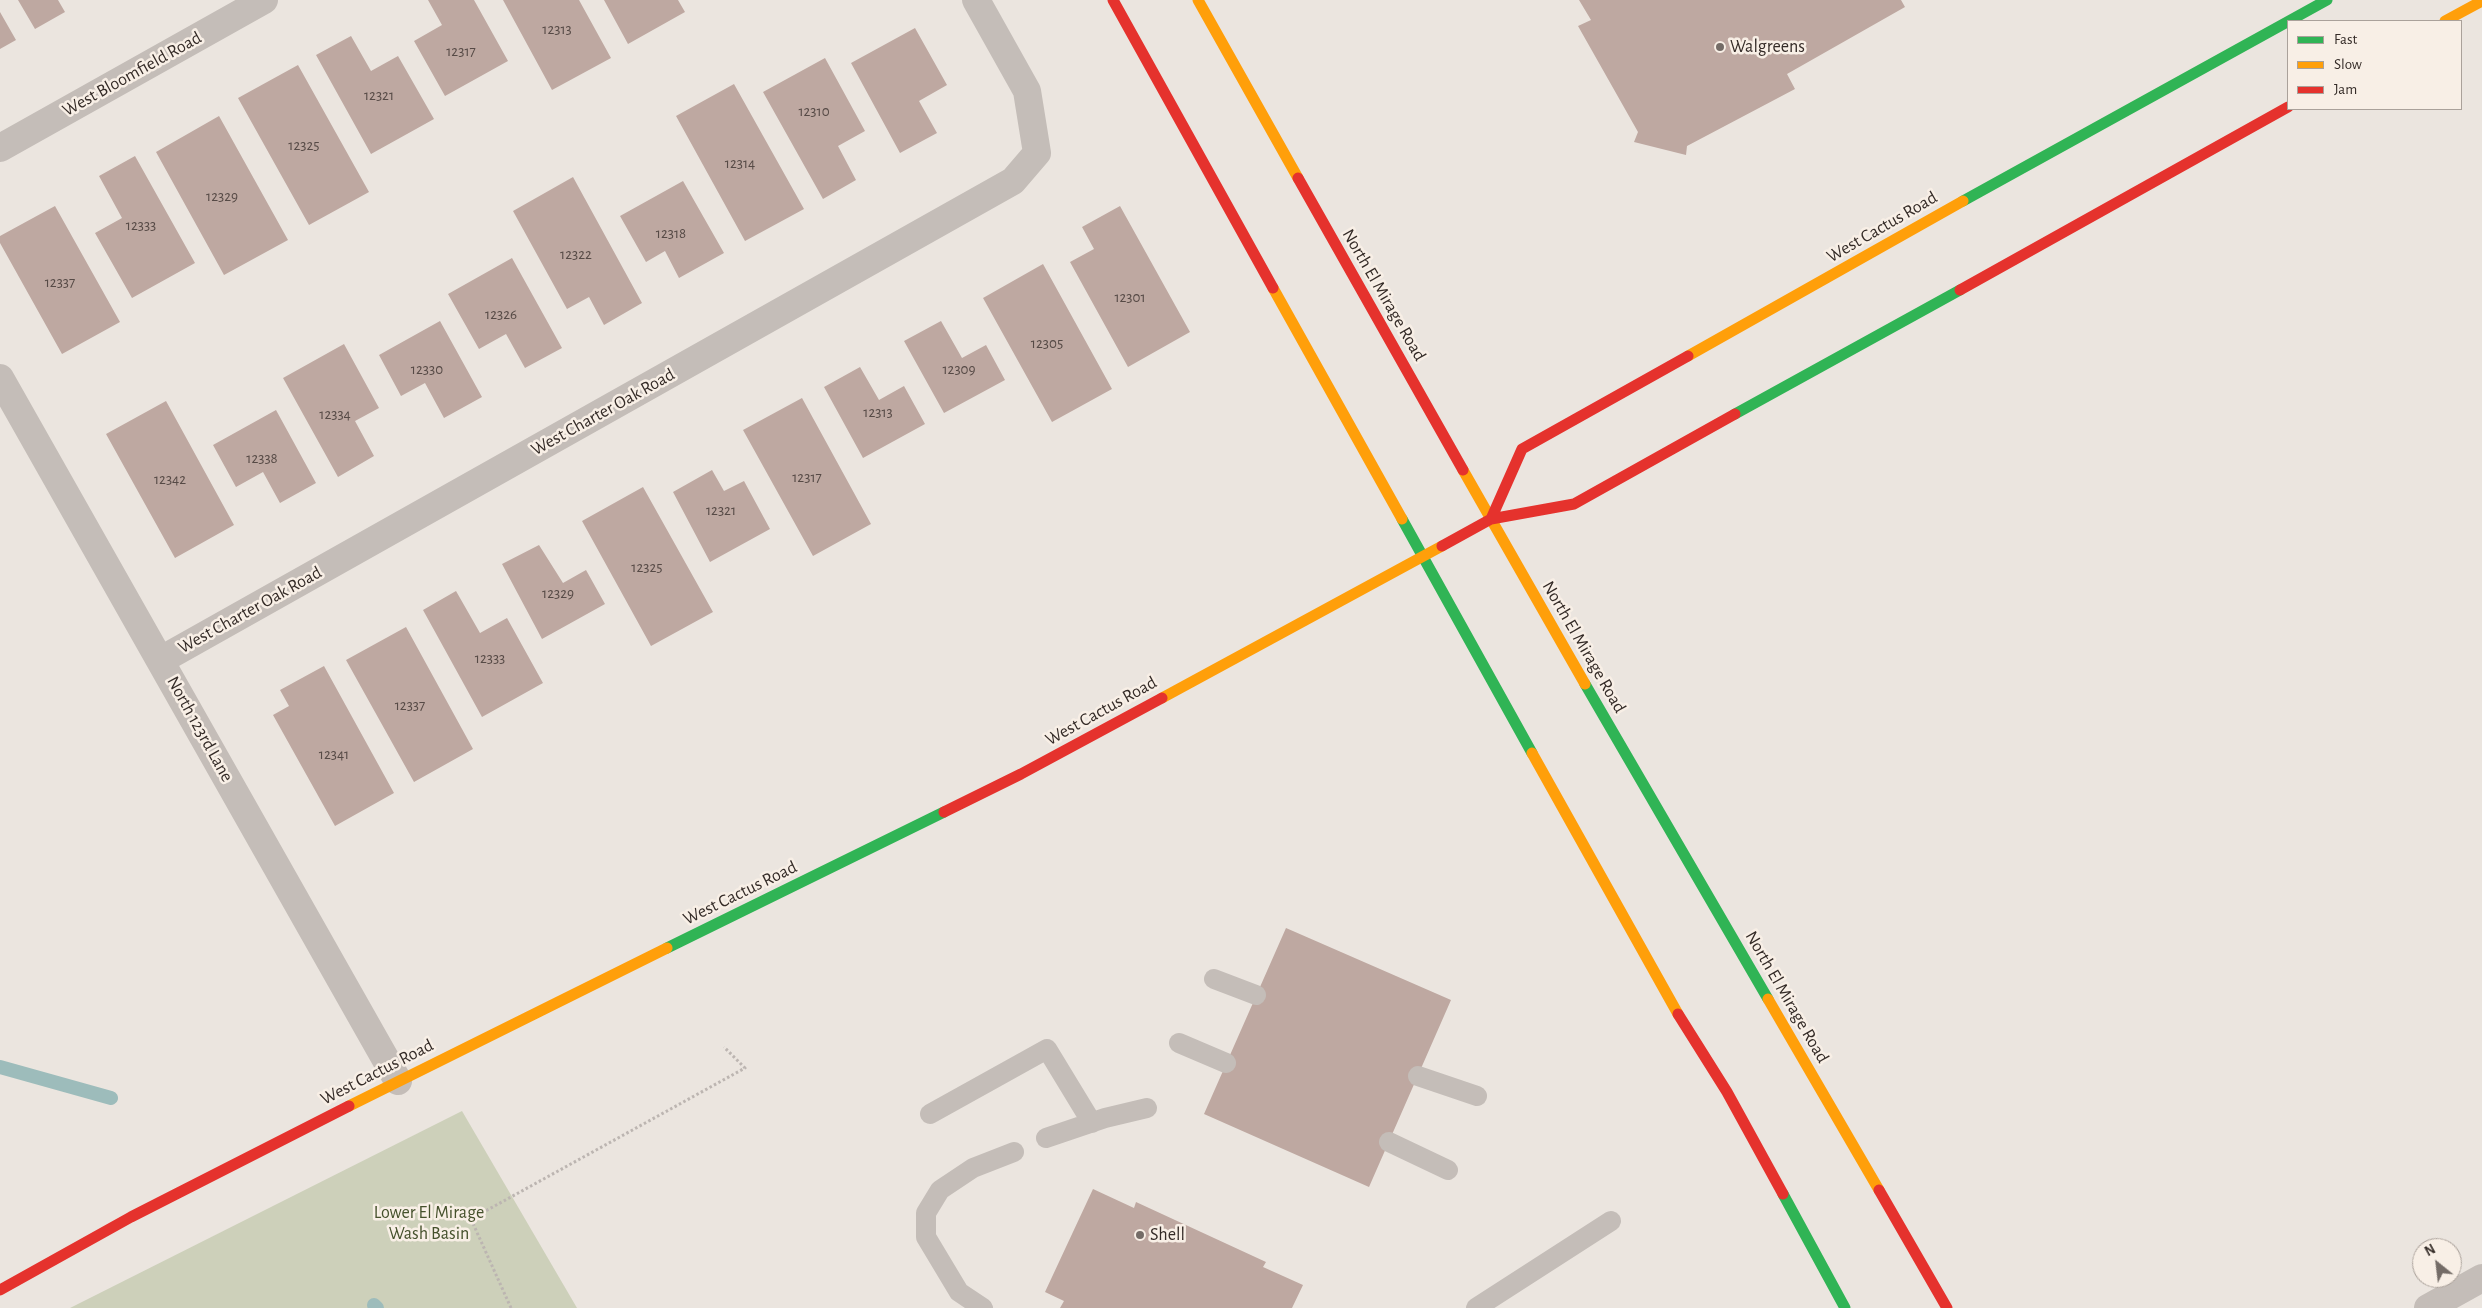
<!DOCTYPE html>
<style>
body{margin:0}
#map{position:relative;width:2482px;height:1308px;overflow:hidden;background:#ebe5df;font-family:"Alegreya Sans",sans-serif}
canvas{display:block}
.legend{position:absolute;left:2287px;top:20px;width:175px;height:90px;box-sizing:border-box;background:#f8efe6;border:1px solid #aaa19a;margin:0;padding:6px 9px;list-style:none;font-size:15px;color:#342b27}
.legend li{display:flex;align-items:center;gap:10px;height:25px}
.legend b{width:25px;border:1px solid #aaa19a}
.north{position:absolute;left:2412px;top:1238px;width:50px;height:50px;box-sizing:border-box;background:#f8efe6;border:1px solid #aaa19a;border-radius:50%;rotate:331deg;font-size:14px;font-weight:700;line-height:20px;text-align:center;color:#342b27}
.north::after{content:'';display:block;margin:auto;width:18px;height:22px;background:#746c67;clip-path:polygon(50% 0,100% 100%,50% 72%,0 100%)}
</style>
<div id="map">
<canvas width="2482" height="1308"></canvas>
<ul class="legend">
<li><b style="height:6px;background:#30b455"></b>Fast</li>
<li><b style="height:6px;background:#ff9f0a"></b>Slow</li>
<li><b style="height:6px;background:#e5322d"></b>Jam</li>
</ul>
<div class="north">N</div>
</div>
<script>
const context = document.querySelector('canvas').getContext('2d');
context.lineJoin = 'round';
function paint(path, color) {
  context.fillStyle = color;
  context.fill(path, 'evenodd');
}
function stroke(path, color, width, dash) {
  context.strokeStyle = color;
  context.lineWidth = width;
  context.lineCap = dash ? 'butt' : 'round';
  context.setLineDash(dash || []);
  context.stroke(path);
}
function write(font, color, halo, rows, align = 'center') {
  context.font = font + ' "Alegreya Sans",sans-serif';
  context.lineWidth = 5;
  context.setLineDash([]);
  context.textBaseline = 'middle';
  context.strokeStyle = halo;
  context.fillStyle = color;
  for (const [text, x, y, turn = 0] of rows) {
    context.save();
    context.translate(x, y);
    context.rotate((+turn || 0) * Math.PI / 180);
    context.textAlign = isNaN(turn) ? turn : align;
    if (halo) context.strokeText(text, 0, 0);
    context.fillText(text, 0, 0);
    context.restore();
  }
}
const green = new Path2D(`
 M462,1111L577,1308H70Z`);
const stream = new Path2D(`
 M0,1067L111,1098
 M374,1305L377,1308`);
const building = new Path2D(`
 M18,0H58L65,12L35,29Z
 M428,0H474L508,61L445,96L414,41L442,25Z
 M503,0H579L611,58L552,90Z
 M604,0H678L685,12L628,44Z
 M1579,0H1901L1905,7L1787,74L1795,89L1687,146L1686,155L1634,142L1638,132L1578,26L1591,20Z
 M0,12L16,40L0,49Z
 M915,28L947,85L919,101L937,133L900,153L851,63Z
 M351,36L371,71L398,56L434,119L371,154L316,55Z
 M825,58L865,131L838,146L856,180L823,199L763,92Z
 M298,65L369,192L309,225L238,98Z
 M734,84L804,209L745,241L676,116Z
 M219,116L288,240L224,275L156,152Z
 M135,156L195,263L132,298L95,233L122,218L99,176Z
 M573,177L642,303L604,325L589,297L567,309L513,211Z
 M683,181L724,253L679,278L665,251L646,262L620,216Z
 M55,206L120,322L62,354L0,243V236Z
 M1120,206L1190,332L1128,367L1070,262L1094,249L1082,227Z
 M512,258L562,348L525,368L506,334L479,349L448,294Z
 M1043,264L1112,389L1052,422L983,298Z
 M440,321L482,397L444,418L425,383L401,396L379,355Z
 M941,321L962,358L986,345L1005,380L944,413L904,341Z
 M344,344L379,408L355,421L374,456L338,477L283,378Z
 M860,367L879,400L904,386L925,424L863,458L824,387Z
 M802,398L871,524L813,556L743,430Z
 M166,401L234,525L175,558L106,434Z
 M276,410L316,483L280,503L263,472L236,487L213,445Z
 M712,470L724,491L744,481L770,529L710,562L673,492Z
 M643,487L713,612L651,646L582,521Z
 M539,545L563,583L586,570L605,604L542,639L502,564Z
 M456,591L480,633L507,618L543,683L482,717L423,610Z
 M406,627L473,749L414,782L346,660Z
 M324,666L394,793L335,826L273,715L289,706L280,690Z
 M1286,928L1451,1000L1369,1187L1204,1114Z
 M1093,1189L1134,1208L1136,1202L1266,1262L1263,1267L1303,1285L1292,1308H1060L1064,1301L1045,1292Z`);
const path = new Path2D(`
 M511,1308L471,1219L745,1068L724,1047`);
const lane = new Path2D(`
 M1214,979L1256,995
 M1179,1043L1226,1063
 M1418,1076L1477,1096
 M930,1114L1047,1049L1092,1123
 M1046,1138L1105,1118L1147,1108
 M1389,1142L1448,1170
 M983,1308L959,1292L926,1237V1213L940,1190L973,1168L1014,1152
 M1476,1308L1611,1221`);
const street = new Path2D(`
 M0,148L264,0
 M0,378L398,1081
 M161,660L1013,181L1037,153L1027,91L976,0
 M2428,1308L2482,1278`);
const fast = new Path2D(`
 M1963,201L2327,0
 M1735,414L1960,290
 M1402,519L1532,753
 M1585,684L1768,999
 M667,948L944,812
 M1783,1194L1845,1308`);
const slow = new Path2D(`
 M1198,0L1298,178
 M2445,21L2482,1
 M1273,288L1402,519
 M1688,356L1963,201
 M1463,470L1585,684
 M1162,698L1442,546
 M1532,753L1678,1014
 M1768,999L1879,1190
 M349,1106L667,948`);
const jam = new Path2D(`
 M1113,0L1273,288
 M1298,178L1463,470
 M1960,290L2288,107
 M1491,519L1522,449L1688,356
 M1442,546L1491,519L1574,504L1735,414
 M944,812L1021,774L1162,698
 M1678,1014L1727,1092L1783,1194
 M1879,1190L1947,1308
 M0,1290L131,1217L349,1106`);
const markers = [
 [1720,47,5,"#746c67"],
 [1140,1235,5,"#746c67"]
];
const numberNames = [
 ["12313",557,29],
 ["12317",461,51],
 ["12321",379,95],
 ["12310",814,111],
 ["12325",304,145],
 ["12314",740,163],
 ["12329",222,196],
 ["12333",141,225],
 ["12318",671,233],
 ["12322",576,254],
 ["12337",60,282],
 ["12301",1130,297],
 ["12326",501,314],
 ["12305",1047,343],
 ["12330",427,369],
 ["12309",959,369],
 ["12313",878,412],
 ["12334",335,414],
 ["12338",262,458],
 ["12317",807,477],
 ["12342",170,479],
 ["12321",721,510],
 ["12325",647,567],
 ["12329",558,593],
 ["12333",490,658],
 ["12337",410,705],
 ["12341",334,754]
];
const poiNames = [
 ["Walgreens",1730,47],
 ["Shell",1150,1235]
];
const streetNames = [
 ["West Bloomfield Road",132,74,-29],
 ["West Cactus Road",1882,227,-30],
 ["North El Mirage Road",1384,295,60],
 ["West Charter Oak Road",603,412,-29],
 ["West Charter Oak Road",250,610,-29],
 ["North El Mirage Road",1584,647,60],
 ["West Cactus Road",1101,711,-29],
 ["North 123rd Lane",200,729,61],
 ["West Cactus Road",740,893,-26],
 ["North El Mirage Road",1787,997,60],
 ["West Cactus Road",377,1072,-27]
];
const parkNames = [
 ["Lower El Mirage",429,1213],
 ["Wash Basin",429,1234]
];
paint(green, '#cdd0ba');
stroke(stream, '#9dbcbb', 14);
paint(building, '#bea8a1');
stroke(path, '#bcb5b1', 3, [2.5, 2.5]);
stroke(lane, '#c4bdb8', 20);
stroke(street, '#c4bdb8', 28);
stroke(fast, '#30b455', 11);
stroke(slow, '#ff9f0a', 11);
stroke(jam, '#e5322d', 11);
for (const [x, y, r, color] of markers) {
  const dot = new Path2D();
  dot.arc(x, y, r, 0, 2 * Math.PI);
  context.fillStyle = color;
  context.fill(dot);
  stroke(dot, '#f8efe6', 2);
}
write('15px', '#564a46', null, numberNames);
write('18px', '#342b27', '#f8efe6', poiNames, 'left');
write('18px', '#342b27', '#f8efe6', streetNames);
write('18px', '#45512c', '#f8efe6', parkNames);
</script>
